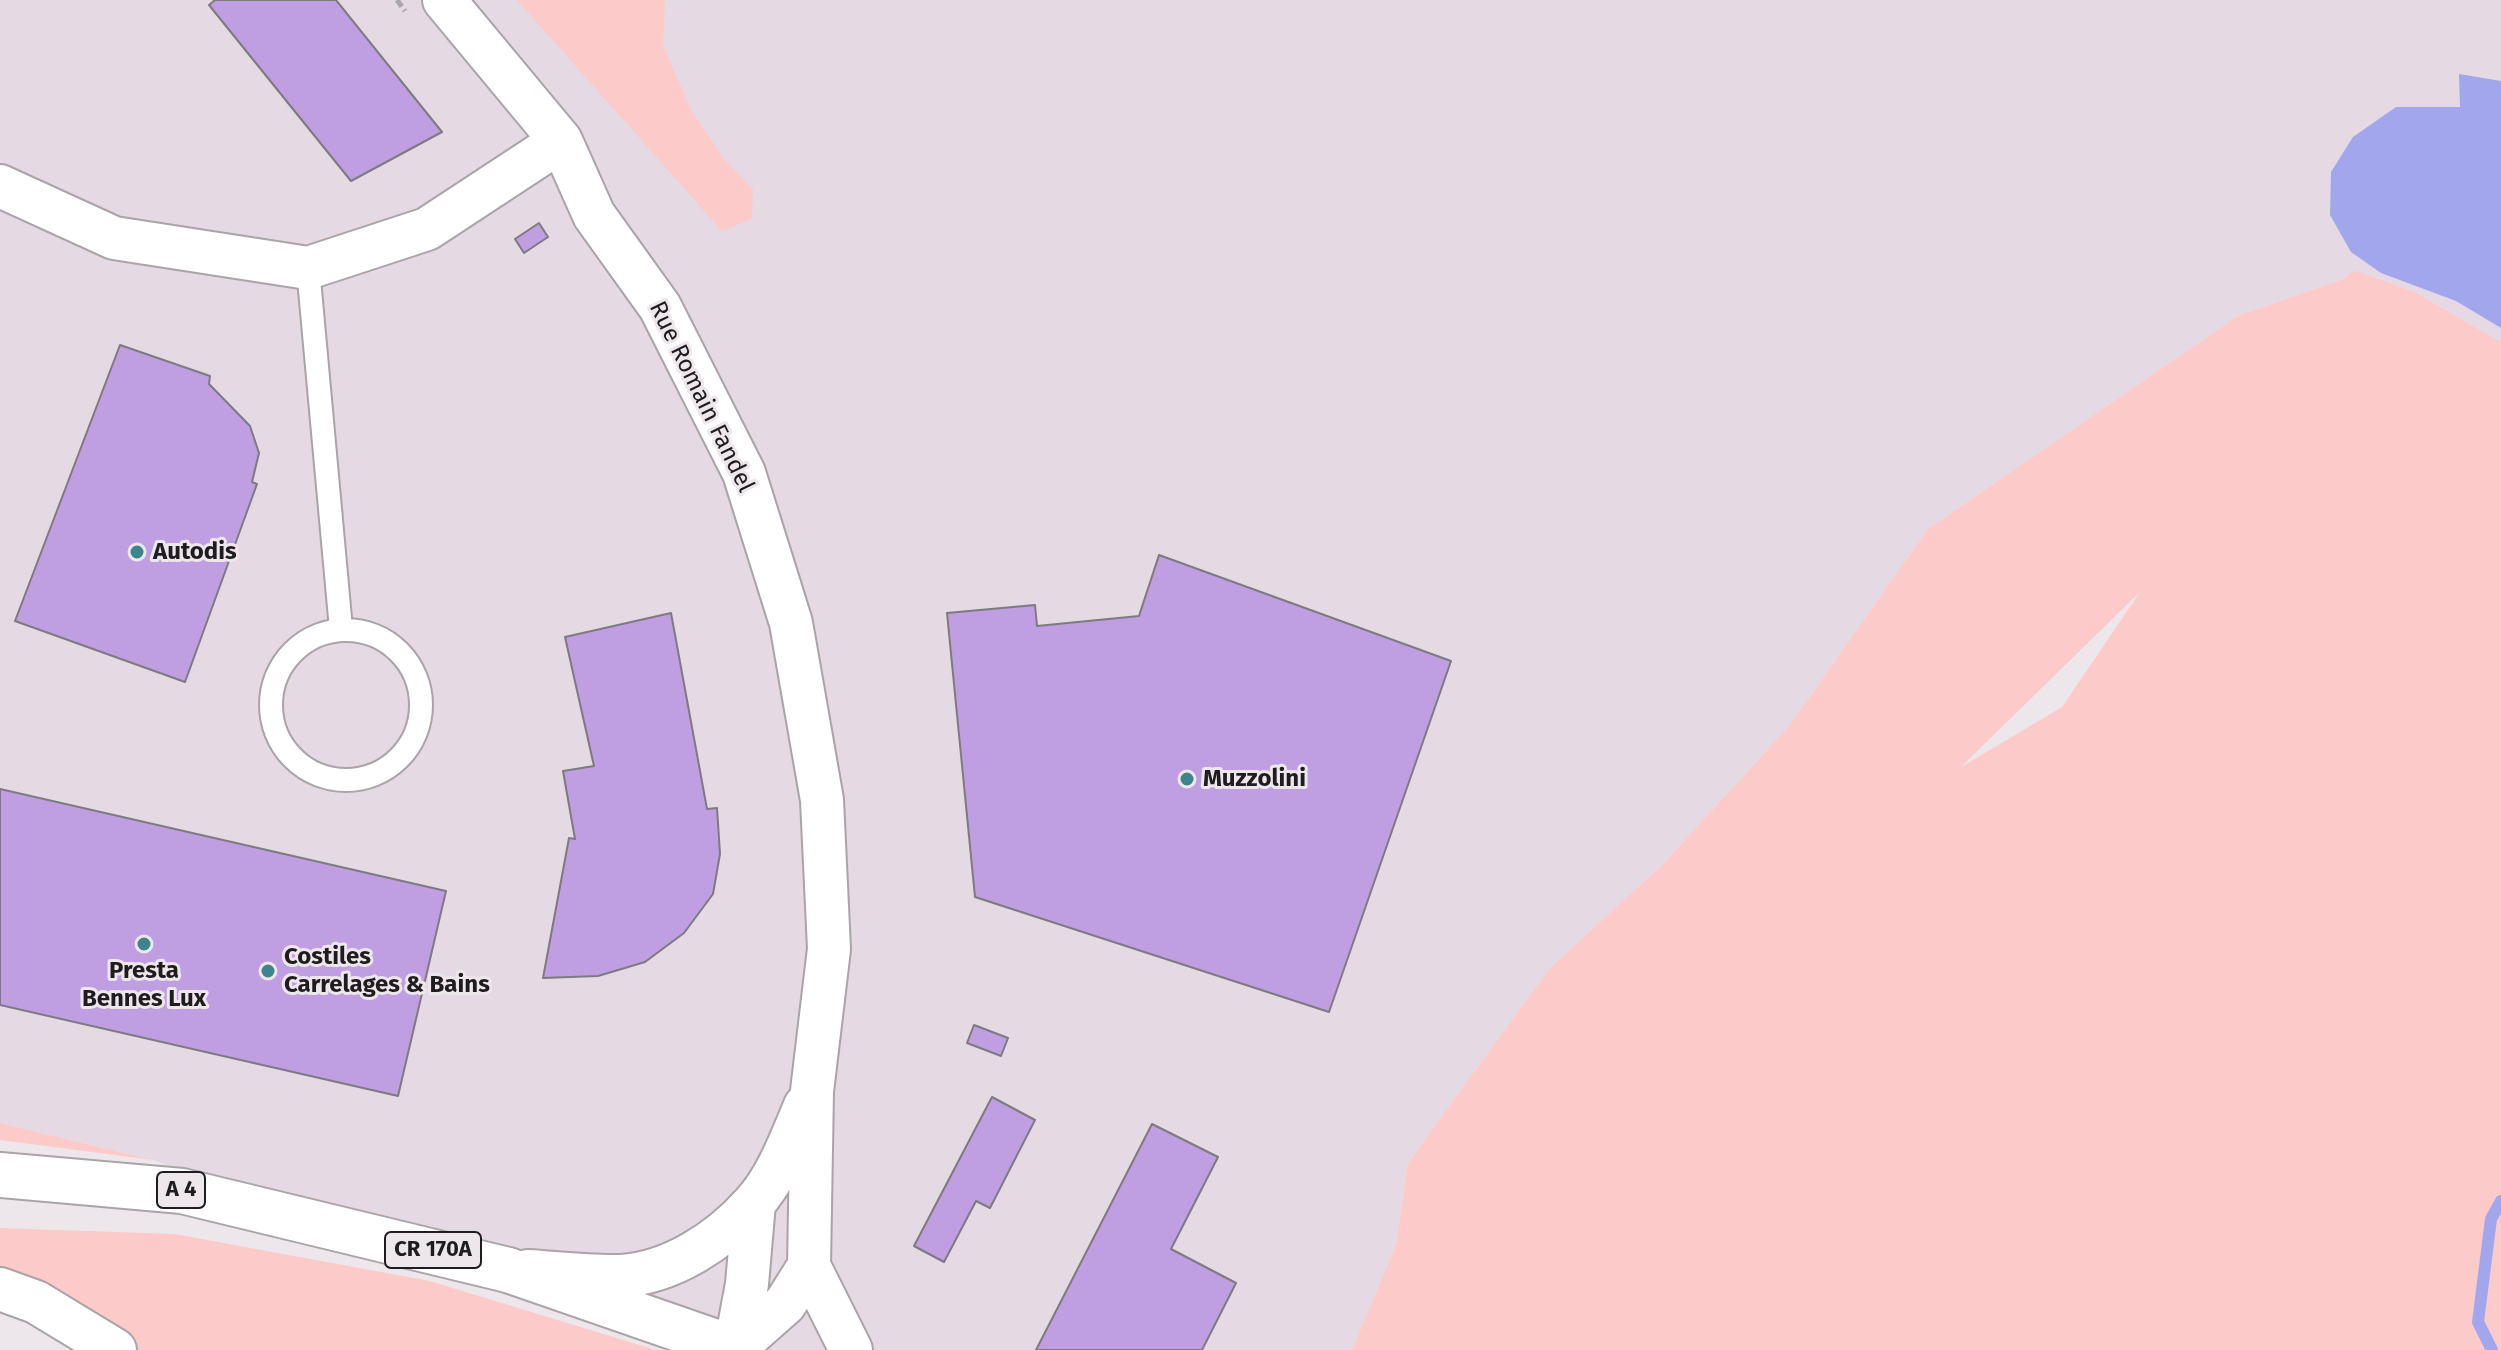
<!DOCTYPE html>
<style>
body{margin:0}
canvas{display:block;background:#ede7ec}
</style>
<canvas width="2501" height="1350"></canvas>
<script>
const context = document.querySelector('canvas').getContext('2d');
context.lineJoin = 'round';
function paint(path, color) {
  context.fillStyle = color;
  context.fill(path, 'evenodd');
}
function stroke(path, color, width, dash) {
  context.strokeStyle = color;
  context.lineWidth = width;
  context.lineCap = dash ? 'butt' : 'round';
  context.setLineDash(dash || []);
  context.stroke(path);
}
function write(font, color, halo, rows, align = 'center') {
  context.font = font + ' "Fira Sans",sans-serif';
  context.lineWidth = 6;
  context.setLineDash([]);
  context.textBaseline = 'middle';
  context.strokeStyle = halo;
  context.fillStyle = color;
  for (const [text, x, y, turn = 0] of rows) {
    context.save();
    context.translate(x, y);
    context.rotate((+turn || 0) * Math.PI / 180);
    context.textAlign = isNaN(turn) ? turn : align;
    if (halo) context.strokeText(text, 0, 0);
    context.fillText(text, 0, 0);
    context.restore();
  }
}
const built = new Path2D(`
 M0,0H2501V342L2415,292L2354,270L2343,279L2238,316L1928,529L1790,725L1663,864L1550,968L1408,1163L1396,1245L1352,1350H739L358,1232L153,1160L0,1123Z`);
const green = new Path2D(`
 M517,0H665L663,45L691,110L725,160L753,189L752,219L722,231Z
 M2354,270L2415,292L2501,342V1350H1352L1396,1245L1408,1163L1550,968L1663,864L1790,725L1928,529L2238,316L2343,279ZM2140,592L2062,707L1963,766V765Z
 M0,1123L153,1160L0,1140Z
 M0,1228L175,1234L430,1281L656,1350H115L0,1274Z`);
const water = new Path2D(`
 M2459,74L2501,81V328L2456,301L2381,273L2351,252L2330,215L2331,172L2353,137L2396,107H2460Z`);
const stream = new Path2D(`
 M2492,1350L2478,1322L2491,1219L2501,1201`);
const building = new Path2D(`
 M215,0H336L442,132L351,181L209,5Z
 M539,223L548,237L524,253L515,239Z
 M120,345L210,376L209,384L250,426L259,453L252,482L257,484L185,682L15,621Z
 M1159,555L1451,661L1329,1012L975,897L947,613L1035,605L1037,626L1139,616Z
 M671,613L707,809L717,808L720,854L713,894L684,933L645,962L598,976L543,978L569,838L575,839L563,771L594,766L565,637Z
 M0,789L446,891L398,1096L0,1005Z
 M974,1025L1008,1038L1001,1056L967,1043Z
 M992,1097L1035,1120L990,1208L976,1201L944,1262L914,1246Z
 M1152,1124L1218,1157L1171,1249L1236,1283L1202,1350H1036Z`);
const path = new Path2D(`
 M397,0L405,11`);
const service = new Path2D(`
 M308,268L341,629
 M271 705a75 75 0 1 1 150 0a75 75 0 1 1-150 0Z`);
const minor = new Path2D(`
 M444,0L561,141L594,215L660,307L744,473L791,623L822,800L829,949L812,1091L809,1266L851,1350
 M0,186L114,238L308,268L427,229L561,141
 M528,1271C559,1273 590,1277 621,1276C671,1273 720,1241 753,1204C777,1178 791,1139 805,1106
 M0,1289L36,1302L115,1350
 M735,1348L747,1284L754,1203
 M735,1348L785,1304L809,1266`);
const secondary = new Path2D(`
 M508,1270L739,1350`);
const motorway = new Path2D(`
 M0,1175L182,1191L508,1270`);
const markers = [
 [137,552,8,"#3d848c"],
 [1187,779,8,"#3d848c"],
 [144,944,8,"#3d848c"],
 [268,971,8,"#3d848c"]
];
const shields = [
 [181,1190,48],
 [433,1250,96]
];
const shieldNames = [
 ["A 4",181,1190],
 ["CR 170A",433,1250]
];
const streetNames = [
 ["Rue Romain Fandel",701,397,64]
];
const poiNames = [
 ["Autodis",153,552],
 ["Muzzolini",1203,779],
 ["Costiles",284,957],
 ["Carrelages & Bains",284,985],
 ["Presta",144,971,"center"],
 ["Bennes Lux",144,999,"center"]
];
paint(built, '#e5d9e3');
paint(green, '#fccbc9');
paint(water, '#a2a7ed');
stroke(stream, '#a2a7ed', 12);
paint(building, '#bf9fe2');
stroke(building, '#7d7a80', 2);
stroke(service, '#aaa4a9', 26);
stroke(minor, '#aaa4a9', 46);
stroke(secondary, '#aaa4a9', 48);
stroke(motorway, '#aaa4a9', 48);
stroke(path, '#aaa5a9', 5, [8, 4]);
stroke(service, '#fff', 22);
stroke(minor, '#fff', 42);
stroke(secondary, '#fff', 44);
stroke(motorway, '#fff', 44);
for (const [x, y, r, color] of markers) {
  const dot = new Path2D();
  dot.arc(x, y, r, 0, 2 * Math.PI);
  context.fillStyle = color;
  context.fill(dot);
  stroke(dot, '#ede7ec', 3);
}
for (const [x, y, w] of shields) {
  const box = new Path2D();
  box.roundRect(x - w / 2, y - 18, w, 36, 6);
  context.fillStyle = '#ede7ec';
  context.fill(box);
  stroke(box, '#1e1c1e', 2);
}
write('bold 22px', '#1e1c1e', null, shieldNames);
write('24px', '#1e1c1e', '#ede7ec', streetNames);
write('bold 24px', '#1e1c1e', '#ede7ec', poiNames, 'left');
</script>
